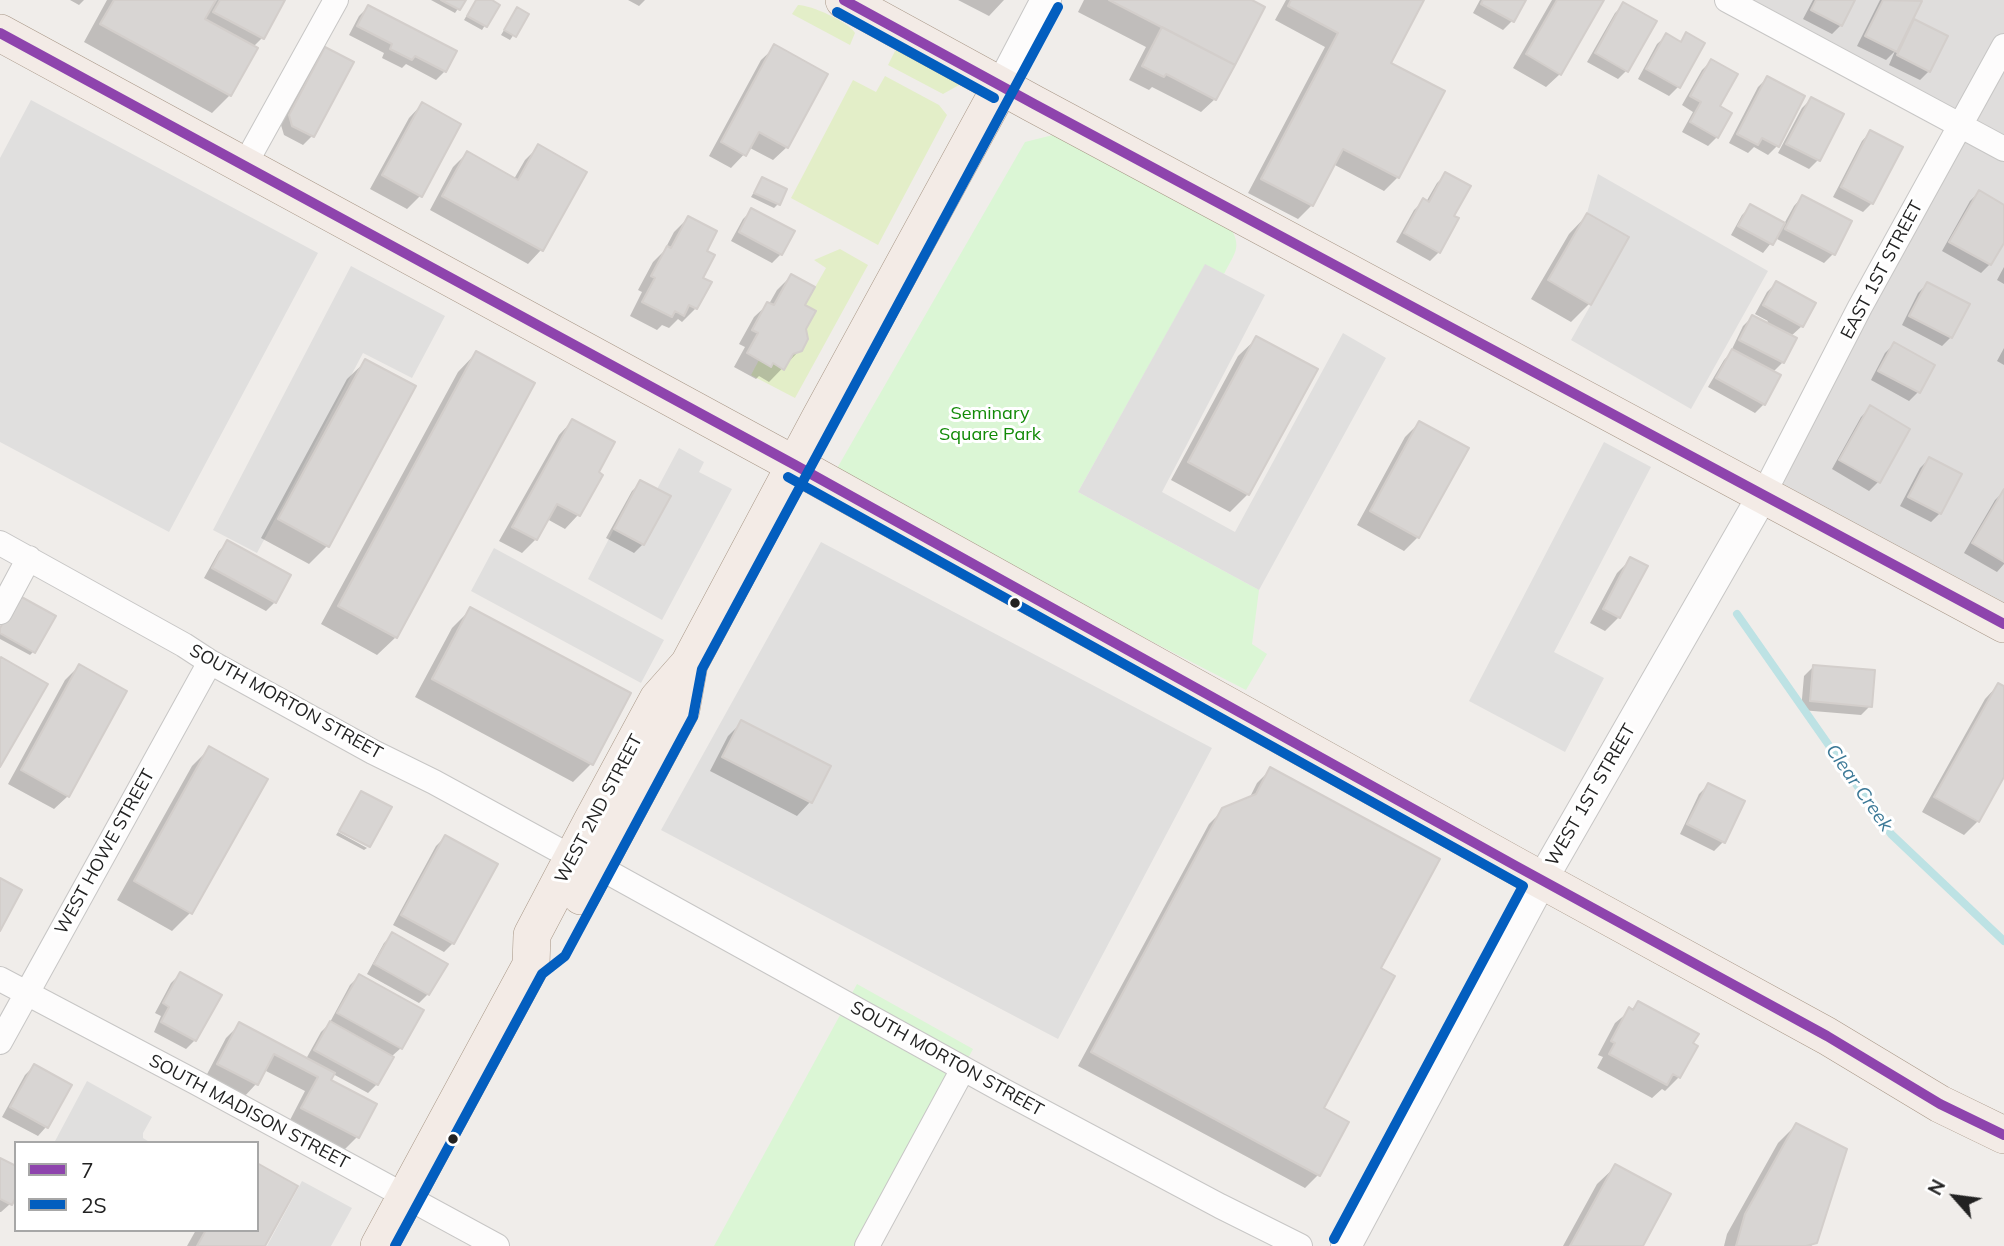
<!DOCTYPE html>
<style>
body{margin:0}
#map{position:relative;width:2004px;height:1246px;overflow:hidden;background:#f0edea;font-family:Mulish,sans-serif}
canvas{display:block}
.legend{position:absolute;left:14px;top:1141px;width:245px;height:91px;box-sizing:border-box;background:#fff;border:2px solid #a7a7a7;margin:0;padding:9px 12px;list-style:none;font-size:21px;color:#222}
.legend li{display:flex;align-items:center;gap:14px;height:35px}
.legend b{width:35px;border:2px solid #a7a7a7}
.north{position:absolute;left:1920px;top:1162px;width:70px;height:70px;-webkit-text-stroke:5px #fff;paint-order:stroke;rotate:298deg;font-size:19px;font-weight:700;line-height:28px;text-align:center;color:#222}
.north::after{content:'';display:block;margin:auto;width:24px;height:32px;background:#222;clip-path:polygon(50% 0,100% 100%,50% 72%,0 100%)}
</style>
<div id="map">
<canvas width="2004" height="1246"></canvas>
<ul class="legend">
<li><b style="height:9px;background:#8e44ad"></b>7</li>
<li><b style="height:9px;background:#035ebf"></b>2S</li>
</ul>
<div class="north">N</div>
</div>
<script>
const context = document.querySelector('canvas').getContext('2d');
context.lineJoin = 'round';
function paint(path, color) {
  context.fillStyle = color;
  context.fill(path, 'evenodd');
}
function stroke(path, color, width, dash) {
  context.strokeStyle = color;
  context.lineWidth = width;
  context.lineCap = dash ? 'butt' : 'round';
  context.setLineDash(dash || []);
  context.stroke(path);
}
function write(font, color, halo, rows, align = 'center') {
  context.font = font + ' Mulish,sans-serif';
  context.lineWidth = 6;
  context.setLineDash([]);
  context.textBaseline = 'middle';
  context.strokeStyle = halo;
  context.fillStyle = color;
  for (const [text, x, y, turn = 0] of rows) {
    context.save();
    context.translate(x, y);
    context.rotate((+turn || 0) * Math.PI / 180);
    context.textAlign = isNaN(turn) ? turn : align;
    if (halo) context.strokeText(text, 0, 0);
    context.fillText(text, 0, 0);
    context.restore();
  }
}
const residential = new Path2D(`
 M1715,0H2004V617L1766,490L1955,136Z`);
const grass = new Path2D(`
 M798,5C811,5 849,22 855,33L850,45L792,14Z
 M899,49L963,79L959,85L943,94L888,65L895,51Z
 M885,76L939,105L947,115L878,245L791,198L853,80L876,92Z
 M840,249L868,265L795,398L751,375L759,360L773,363L784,369L793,354L802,351L808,339L806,329L816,311L805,305L826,268L814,260Z`);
const park = new Path2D(`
 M1057,134L1228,225C1244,246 1234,254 1224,274L1205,265L1078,492L1259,590L1252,644L1267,654L1246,690L832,477L1025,142Z
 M857,984L973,1049L867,1246H714Z`);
const parking = new Path2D(`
 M31,100L318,253L169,532L0,442V158Z
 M1598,174L1768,271L1691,409L1571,340L1629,237L1587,213Z
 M1205,264L1265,295L1162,492L1235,532L1343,333L1386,358L1259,590L1078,492Z
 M351,266L445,316L412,378L363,353L257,553L213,530Z
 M1604,442L1651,467L1554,652L1604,678L1565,752L1469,701Z
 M679,448L704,462L699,472L732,489L662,620L588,579L614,529L645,544L670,496L657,489Z
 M821,542L1212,748L1058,1039L661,830Z
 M494,548L664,640L641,683L471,591Z
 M87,1081L152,1117L143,1133V1138L151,1143H54Z
 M302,1181L352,1208L331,1246H267Z`);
const shadow = new Path2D(`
 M70,0H84L79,5Z
 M107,0H283L262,38L253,47L230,95L212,113L84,42Z
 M431,0H464L455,13Z
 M476,0H488L498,5L482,30L464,20Z
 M628,0H645L639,6Z
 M958,0H1004L989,16Z
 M1084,0H1248L1215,99L1201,112L1152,87L1149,90L1129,80L1146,47L1078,12Z
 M1286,0H1422L1389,63L1398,177L1384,191L1333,164L1312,205L1298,219L1248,193L1325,47L1275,20Z
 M1480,0H1524L1512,21L1503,30L1473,13Z
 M1552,0H1602L1560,74L1546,87L1513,68Z
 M1813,0H1853L1841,25L1832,34L1803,19Z
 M1880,0H1916L1920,2L1911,20L1946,37L1929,71L1920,80L1889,65L1895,51L1886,60L1857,46Z
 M1624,4L1627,70L1618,79L1587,62L1615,13Z
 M368,7L445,71L436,80L406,64L402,68L382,58L384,53L349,35L359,16Z
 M517,9L527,15L510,40L501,35Z
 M1687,35L1703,44L1678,87L1669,96L1638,79L1657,44L1666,36L1679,43Z
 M775,47L787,147L773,160L750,148L731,168L709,156L761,60Z
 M325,49L312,136L303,145L284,135L281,125L316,58Z
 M1711,61L1718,107L1717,137L1708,146L1682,132L1693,112L1682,105L1702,70Z
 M1767,78L1777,146L1768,155L1754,147L1748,153L1729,143L1758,87Z
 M1811,99L1842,114L1818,160L1809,169L1778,153L1802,108Z
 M422,104L420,196L407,209L370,189L409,118Z
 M1870,132L1872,203L1863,212L1833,197L1862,141Z
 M538,147L585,172L541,250L528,264L430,210L453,167L467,153L514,179L525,160Z
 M1446,174L1452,216L1439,252L1430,261L1396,242L1414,210L1423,201L1426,202L1437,183Z
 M762,179L785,190L778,204L774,208L751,197Z
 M1979,192L2004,207V239L1990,264L1981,273L1942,251L1970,201Z
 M1802,197L1850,221L1833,254L1824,263L1775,238L1763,253L1731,235L1742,215L1751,206L1784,224L1794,206Z
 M752,210L781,254L772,263L731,241L743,219Z
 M1587,215L1627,238L1589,304L1571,322L1531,299L1569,234Z
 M688,218L704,252L696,308L682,322L678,319L669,328L662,325L657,330L630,316L642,292L638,290L653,262L664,251L674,232Z
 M2004,267V284L1997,280Z
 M791,276L803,306L804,329L800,350L769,382L759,376L756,379L734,367L745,347L739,344L754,317L768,304H769L777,290Z
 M1776,283L1802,326L1790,337L1783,362L1772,373L1764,404L1755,413L1708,387L1724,360L1733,350L1732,349L1743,326L1752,317L1766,324L1768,321L1755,314L1767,292Z
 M1927,284L1967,305L1951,337L1942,346L1902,325L1918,293Z
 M1257,338L1248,494L1230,512L1171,480L1238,356Z
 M1894,344L1933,365L1918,392L1909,401L1871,380L1885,353Z
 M2004,348V365L1997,361Z
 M476,353L396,637L377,655L321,624L458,372Z
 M366,361L327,546L309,564L261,538L347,379Z
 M1870,408L1878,482L1869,491L1832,469L1861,417Z
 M572,421L596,473L601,475L578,515L565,529L547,519L536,539L522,553L499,541L559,435Z
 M1419,423L1418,537L1404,551L1357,525L1405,437Z
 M1929,459L1940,513L1931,522L1900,506L1920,468Z
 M641,482L643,544L634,553L606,538L632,491Z
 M2004,491V564L1997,572L1964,553L1995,500Z
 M228,542L275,602L266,611L204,578L219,551Z
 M1631,559L1619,617L1605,631L1590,623L1617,573Z
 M14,601L34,651L30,655L0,639V627Z
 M471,609L591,764L573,782L415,697L452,628Z
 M79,666L68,796L54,809L8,784L65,680Z
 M1813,667L1870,706L1861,715L1801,710L1804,676Z
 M1998,685L2004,688V774L1978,821L1964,835L1922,812L1985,699Z
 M742,722L829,767L810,802L797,816L710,771L728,736Z
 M210,748L190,913L172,931L117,900L192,766Z
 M1271,769L1379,969L1322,1109L1318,1175L1305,1188L1078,1066L1209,824L1223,810L1249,799L1257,783Z
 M1708,785L1723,842L1714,851L1680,834L1699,794Z
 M338,832L367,848L364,850L336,835Z
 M445,837L453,943L444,952L393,925L436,846Z
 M393,934L428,994L419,1003L367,974L384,943Z
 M180,974L219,996L195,1040L186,1049L154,1032L161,1016L155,1013L171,983Z
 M359,976L401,1048L392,1056L377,1084L368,1093L333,1074L329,1081L357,1137L343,1151L289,1122L305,1091L264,1070L256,1084L243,1098L205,1078L226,1038L240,1024L306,1059L321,1032L329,1024L350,985Z
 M1639,1003L1679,1077L1665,1091L1662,1089L1652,1098L1597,1068L1603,1057L1598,1055L1615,1023Z
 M34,1066L70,1086L46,1127L38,1136L2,1117L25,1075Z
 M1796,1125L1816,1242L1811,1246H1724L1727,1234L1778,1143Z
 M0,1160L10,1204L1,1212H0Z
 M1616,1166L1641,1246H1563L1597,1184Z
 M196,1230H257L263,1246H187Z`);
const stream = new Path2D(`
 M1737,614L1891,834L2004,941`);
const building = new Path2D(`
 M114,0H216L205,19L258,48L231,96L100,24Z
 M220,0H285L264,39L213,12Z
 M441,0H466L460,10Z
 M476,0H492L500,5L487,27L467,16Z
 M1109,0H1252L1265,7L1235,65Z
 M1291,0H1424L1391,63L1445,91L1399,178L1343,149L1313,206L1261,179L1338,33L1288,6Z
 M1483,0H1526L1514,22L1481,4Z
 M1557,0H1604L1561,75L1526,54Z
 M1816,0H1855L1842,26L1811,10Z
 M1883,0L1922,1L1897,52L1865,36Z
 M1623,2L1657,21L1628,72L1595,53Z
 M368,5L457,51L446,72L415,56L412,60L390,49L392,44L357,26Z
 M517,7L529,14L516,37L504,30Z
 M1914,19L1948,36L1930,72L1897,55Z
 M1162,27L1235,65L1216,100L1166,74L1164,77L1142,66Z
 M1686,32L1705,43L1680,88L1646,69L1666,33L1681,42Z
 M774,44L828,74L788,148L759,132L746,156L721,142Z
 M325,47L354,62L314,137L292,126L289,115Z
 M1711,59L1738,74L1720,106L1732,113L1718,138L1690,122L1701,102L1690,96Z
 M1767,76L1805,96L1779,147L1762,138L1758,145L1737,134Z
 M1811,97L1844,114L1820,161L1786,144Z
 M422,102L461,124L422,197L382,175Z
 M1870,130L1903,147L1873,204L1841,187Z
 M538,144L587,172L543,251L442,196L467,151L518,180Z
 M1445,172L1471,186L1454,216L1459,218L1440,253L1404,233L1423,198L1429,202Z
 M762,177L787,189L780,205L754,193Z
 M1979,190L2004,205V243L1991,265L1949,242Z
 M1802,195L1852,221L1835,255L1785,229Z
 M1750,204L1785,223L1773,245L1738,226Z
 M751,208L795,231L782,255L739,232Z
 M1587,213L1629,237L1591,305L1548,280Z
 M688,216L717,231L707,251L715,255L703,278L712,282L697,309L689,305L684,316L675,311L672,317L642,302L655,278L651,276L667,246L671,248Z
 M791,274L815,287L805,305L816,311L806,329L808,339L802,351L793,354L784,370L773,363L771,367L747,353L758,333L752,330L767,302L774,305Z
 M1776,281L1816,303L1803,327L1763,305Z
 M1927,282L1970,304L1952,338L1909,316Z
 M1752,315L1797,338L1784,363L1739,340Z
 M1256,336L1318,369L1249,495L1188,462Z
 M1894,342L1935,365L1920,393L1878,371Z
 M1732,349L1781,375L1765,405L1716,378Z
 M476,351L535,383L397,638L338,606Z
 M365,359L416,386L329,547L278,519Z
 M1870,405L1910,429L1880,483L1839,460Z
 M572,419L615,442L599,472L603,475L580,516L557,504L537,540L512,527Z
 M1419,421L1469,448L1419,538L1370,511Z
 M1929,457L1962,474L1941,514L1908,497Z
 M640,480L671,496L644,545L614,529Z
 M2004,489V562L1972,543Z
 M227,540L291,575L276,603L212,568Z
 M1630,557L1648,566L1620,618L1603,609Z
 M18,595L56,616L35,653L0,633V628Z
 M470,607L631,693L593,765L432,679Z
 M1,657L48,684L0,767V659Z
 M79,664L127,691L69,797L21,770Z
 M1813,665L1875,670L1872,707L1810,701Z
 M1998,683L2004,686V777L1979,822L1934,797Z
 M741,720L831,766L812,803L722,757Z
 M209,746L268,779L192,914L134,881Z
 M1270,767L1440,859L1381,968L1395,976L1324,1108L1349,1122L1320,1176L1091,1052L1222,808L1256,794Z
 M1708,783L1745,801L1725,843L1687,824Z
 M361,791L392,807L370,847L339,831Z
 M445,835L498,864L454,944L401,915Z
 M0,878L22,890L0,931Z
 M392,932L448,964L429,995L374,964Z
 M180,972L222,995L196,1041L161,1022L169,1007L163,1003Z
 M359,974L424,1010L402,1049L337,1013Z
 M1638,1001L1699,1034L1693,1043L1698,1046L1680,1078L1673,1074L1667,1085L1609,1054L1615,1043L1611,1041L1629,1007L1633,1010Z
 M330,1021L394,1057L378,1085L314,1050Z
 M239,1022L335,1073L331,1080L377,1104L359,1138L301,1108L318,1077L274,1054L258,1085L217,1064Z
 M34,1064L72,1085L48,1128L10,1107Z
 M1796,1123L1847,1149L1817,1243L1806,1246H1736L1745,1214Z
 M0,1158L16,1166V1197L12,1205L0,1199Z
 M257,1163L298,1186L265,1246H197L206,1230H257Z
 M1615,1164L1671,1194L1643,1246H1570Z`);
const minor = new Path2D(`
 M1727,0L2004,149
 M244,166L336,0
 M1763,495L1860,307L2004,46
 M0,543L184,645L210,662L373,752L434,782L573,858
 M0,612L29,558
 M597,866L1002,1090L1220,1206L1300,1246
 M0,979L197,1083L497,1246
 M0,1042L210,662
 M867,1246L963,1069`);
const tertiary = new Path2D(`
 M1001,86L1046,0
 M1346,1246L1542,880L1763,495`);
const primary = new Path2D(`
 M844,0L1034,104L2004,624
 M0,33L795,465L1516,866L1827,1036L1940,1104L2004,1135
 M581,896L681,710L689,665
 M379,1246L531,965L532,935L592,821L658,699L689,664L819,420L1001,86`);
const bus1 = new Path2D(`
 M844,0L1034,104L2004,624
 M0,33L795,465L1516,866L1827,1036L1940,1104L2004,1135`);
const bus2 = new Path2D(`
 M837,12L994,98
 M788,477L1523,886L1334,1239
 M395,1246L542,974L565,956L693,717L702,669L1058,7`);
const markers = [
 [1015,603,6,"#222"],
 [453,1139,6,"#222"]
];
const streetNames = [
 ["EAST 1ST STREET",1882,270,-62],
 ["SOUTH MORTON STREET",286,702,29],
 ["WEST 1ST STREET",1591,795,-60],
 ["WEST 2ND STREET",599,809,-62],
 ["WEST HOWE STREET",105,852,-61],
 ["SOUTH MORTON STREET",947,1059,29],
 ["SOUTH MADISON STREET",249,1112,28]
];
const parkNames = [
 ["Seminary",990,414],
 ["Square Park",990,435]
];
const waterNames = [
 ["Clear Creek",1859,788,55]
];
paint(residential, '#dfdddc');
paint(grass, '#e3eec8');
paint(park, '#dbf6d5');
paint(parking, '#e0dfde');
paint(shadow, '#0003');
stroke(stream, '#bde2e4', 8);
paint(building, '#d8d5d3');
stroke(building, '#d3cecb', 2);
stroke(minor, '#c7c6c5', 26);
stroke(tertiary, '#c7c6c5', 32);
stroke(primary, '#a79686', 38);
stroke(minor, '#fdfcfc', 24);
stroke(tertiary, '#fdfcfc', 30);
stroke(primary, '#f3ebe6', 37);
stroke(bus1, '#8e44ad', 10);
stroke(bus2, '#035ebf', 10);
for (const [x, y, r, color] of markers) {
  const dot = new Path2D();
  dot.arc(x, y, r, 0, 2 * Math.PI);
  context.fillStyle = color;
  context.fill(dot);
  stroke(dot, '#fff', 2.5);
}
write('18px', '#222', '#fff', streetNames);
write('18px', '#118a06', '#fff', parkNames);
write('italic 19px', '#3c7997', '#fff', waterNames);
</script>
